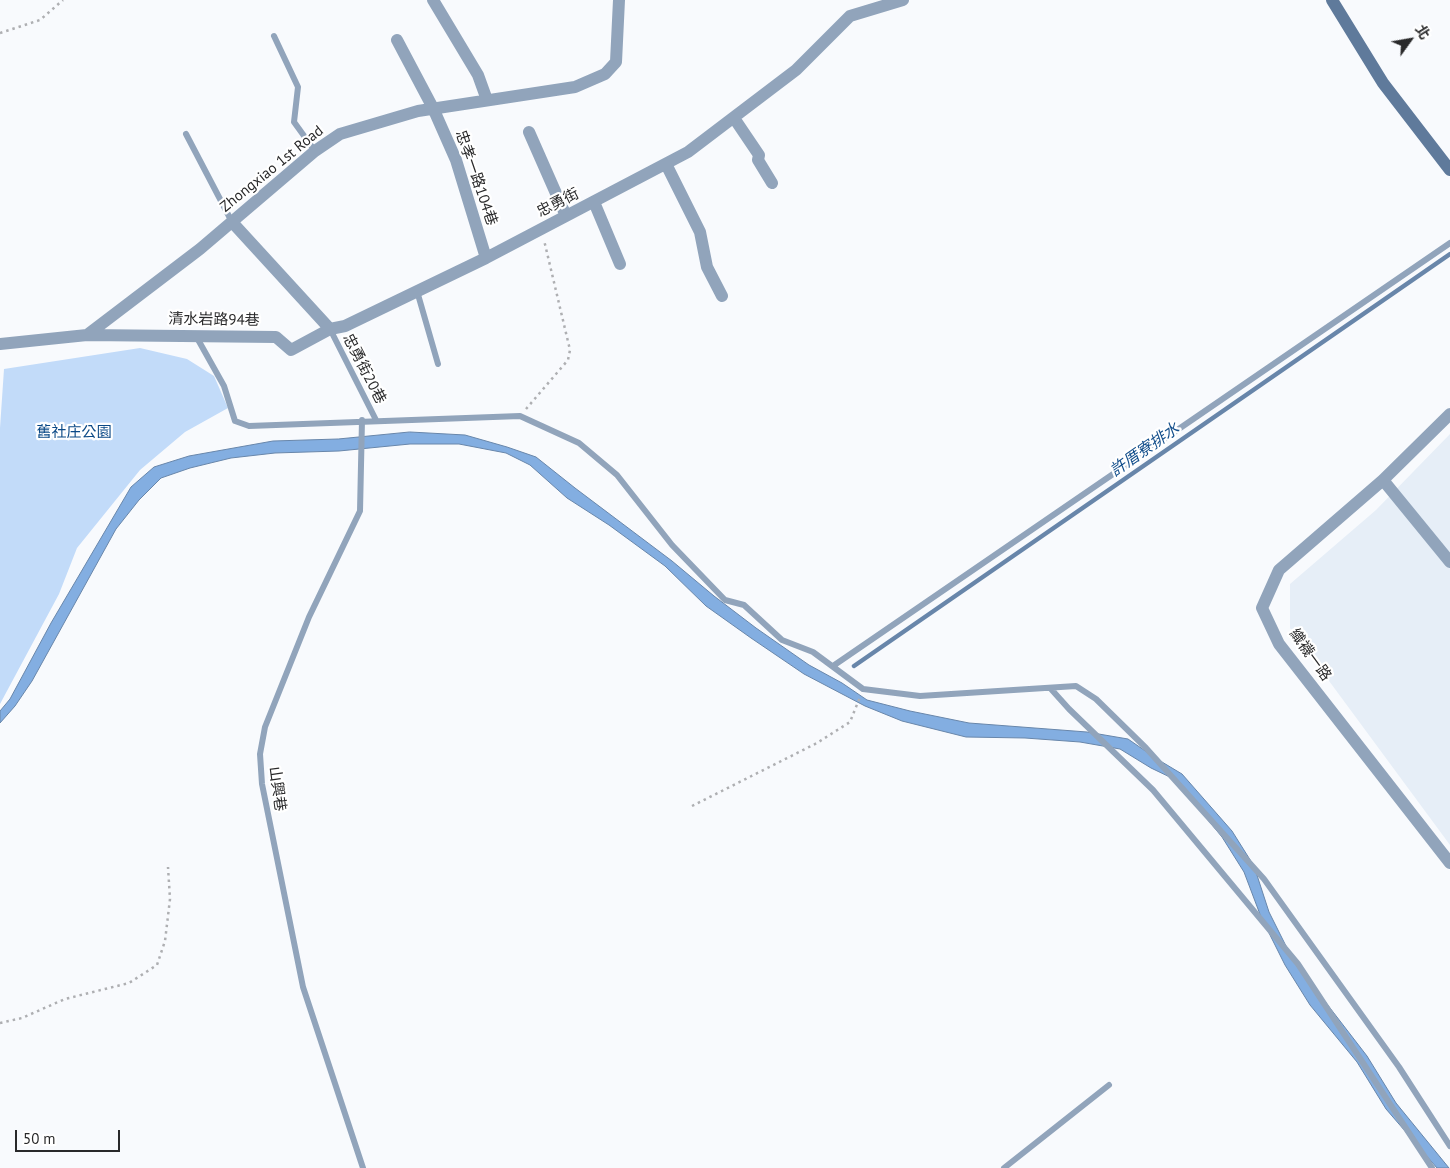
<!DOCTYPE html>
<meta charset="utf-8">
<style>
body{margin:0}
#map{position:relative;width:1450px;height:1168px;overflow:hidden;background:#f8fafd;font-family:"PT Sans","Noto Sans TC",sans-serif}
canvas{display:block}
.north{position:absolute;left:1385px;top:15px;width:50px;height:50px;-webkit-text-stroke:4px #fff;paint-order:stroke;rotate:58deg;font-size:14px;font-weight:700;line-height:20px;text-align:center;color:#29292a}
.north::after{content:'';display:block;margin:auto;width:18px;height:22px;background:#29292a;clip-path:polygon(50% 0,100% 100%,50% 72%,0 100%)}
.scale{position:absolute;left:15px;top:1130px;width:105px;height:22px;box-sizing:border-box;border:2px solid #29292a;border-top:0;padding-left:6px;font-size:15px;line-height:18px;white-space:nowrap;color:#29292a;-webkit-text-stroke:4px #fff;paint-order:stroke}
</style>
<div id="map">
<canvas width="1450" height="1168"></canvas>
<div class="north">北</div>
<div class="scale">50 m</div>
</div>
<script>
const context = document.querySelector('canvas').getContext('2d');
context.lineJoin = 'round';
function paint(path, color) {
  context.fillStyle = color;
  context.fill(path, 'evenodd');
}
function stroke(path, color, width, dash) {
  context.strokeStyle = color;
  context.lineWidth = width;
  context.lineCap = dash ? 'butt' : 'round';
  context.setLineDash(dash || []);
  context.stroke(path);
}
function write(font, color, halo, rows, align = 'center') {
  context.font = font + ' "PT Sans","Noto Sans TC",sans-serif';
  context.lineWidth = 4.5;
  context.setLineDash([]);
  context.textBaseline = 'middle';
  context.strokeStyle = halo;
  context.fillStyle = color;
  for (const [text, x, y, turn = 0] of rows) {
    context.save();
    context.translate(x, y);
    context.rotate((+turn || 0) * Math.PI / 180);
    context.textAlign = isNaN(turn) ? turn : align;
    if (halo) context.strokeText(text, 0, 0);
    context.fillText(text, 0, 0);
    context.restore();
  }
}
const built = new Path2D(`
 M1450,434V845L1290,628V584L1376,510Z`);
const green = new Path2D(`
 M140,348L187,359L214,376L228,408L185,432L140,470L77,548L59,594L0,704V428L4,369Z`);
const water = new Path2D(`
 M410,432L465,435L507,447L536,457L575,488L672,561L714,596L756,628L809,665L842,683L867,700L910,711L969,723L1087,732L1128,739L1157,759L1182,774L1232,831L1254,866L1269,912L1293,960L1367,1056L1396,1103L1449,1168H1437L1386,1109L1357,1062L1310,1005L1285,965L1261,917L1244,872L1222,837L1174,779L1151,768L1120,749L1080,742L1025,738L966,737L902,721L865,706L804,674L751,638L706,606L665,566L609,525L567,498L530,465L506,453L459,444H410L339,451L275,453L231,458L190,468L161,478L139,500L116,529L32,681L15,706L0,723V711L10,699L51,623L131,487L154,467L189,456L273,441L338,439Z`);
const stream = new Path2D(`
 M854,666L1450,254`);
const path = new Path2D(`
 M0,33L40,20L63,0
 M526,409L568,360L570,350L544,240
 M692,806L817,743L850,722L860,697
 M0,1023L22,1018L65,999L129,983L157,965L165,941L170,899L168,867`);
const lane = new Path2D(`
 M274,36L298,87L294,122L315,151
 M186,134L232,222
 M417,291L438,364
 M330,329L376,420
 M196,336L224,386L235,421L249,426L520,416L579,443L617,475L672,545L725,600L744,605L782,640L813,652L863,689L920,696L1076,686L1096,699L1146,748L1264,879L1399,1067L1450,1146
 M362,420L360,511L309,617L265,727L260,754L262,784L303,987L363,1168
 M833,666L1450,243
 M1051,689L1069,709L1153,790L1298,964L1432,1168
 M1004,1168L1109,1085`);
const street = new Path2D(`
 M433,0L478,75L487,100
 M397,40L433,108L456,160L486,258
 M734,118L759,155L758,160L772,183
 M529,132L566,216
 M666,164L700,232L707,267L722,296
 M594,202L620,264
 M232,222L330,329L345,326L486,258L688,152L796,70L850,16L903,0
 M87,335L276,337L291,350L330,329
 M0,344L87,335L200,249L315,151L340,134L418,111L575,87L605,74L616,62L619,0
 M1450,414L1383,480L1279,570L1262,608L1279,644L1450,863
 M1383,480L1450,562`);
const secondary = new Path2D(`
 M1332,0L1383,83L1450,170`);
const streetNames = [
 ["Zhongxiao 1st Road",272,169,-39],
 ["忠孝一路104巷",476,178,71],
 ["忠勇街",558,203,-27],
 ["清水岩路94巷",214,320,1],
 ["忠勇街20巷",364,369,63],
 ["織襪一路",1310,655,54],
 ["山興巷",277,789,82]
];
const parkNames = [
 ["舊社庄公園",74,433]
];
const waterNames = [
 ["許厝寮排水",1145,450,-35]
];
paint(built, '#e6eef7');
paint(green, '#c2dbf9');
paint(water, '#83aee1');
stroke(water, '#6886aa', 1);
stroke(stream, '#6886aa', 4.5);
stroke(path, '#aeafb2', 2.5, [2.5, 4]);
stroke(lane, '#91a4bb', 6);
stroke(street, '#91a4bb', 12);
stroke(secondary, '#5f7a9b', 12);
write('15px', '#29292a', '#fff', streetNames);
write('15px', '#0b4986', '#fff', parkNames);
write('italic 16px', '#124e8b', '#fff', waterNames);
</script>
